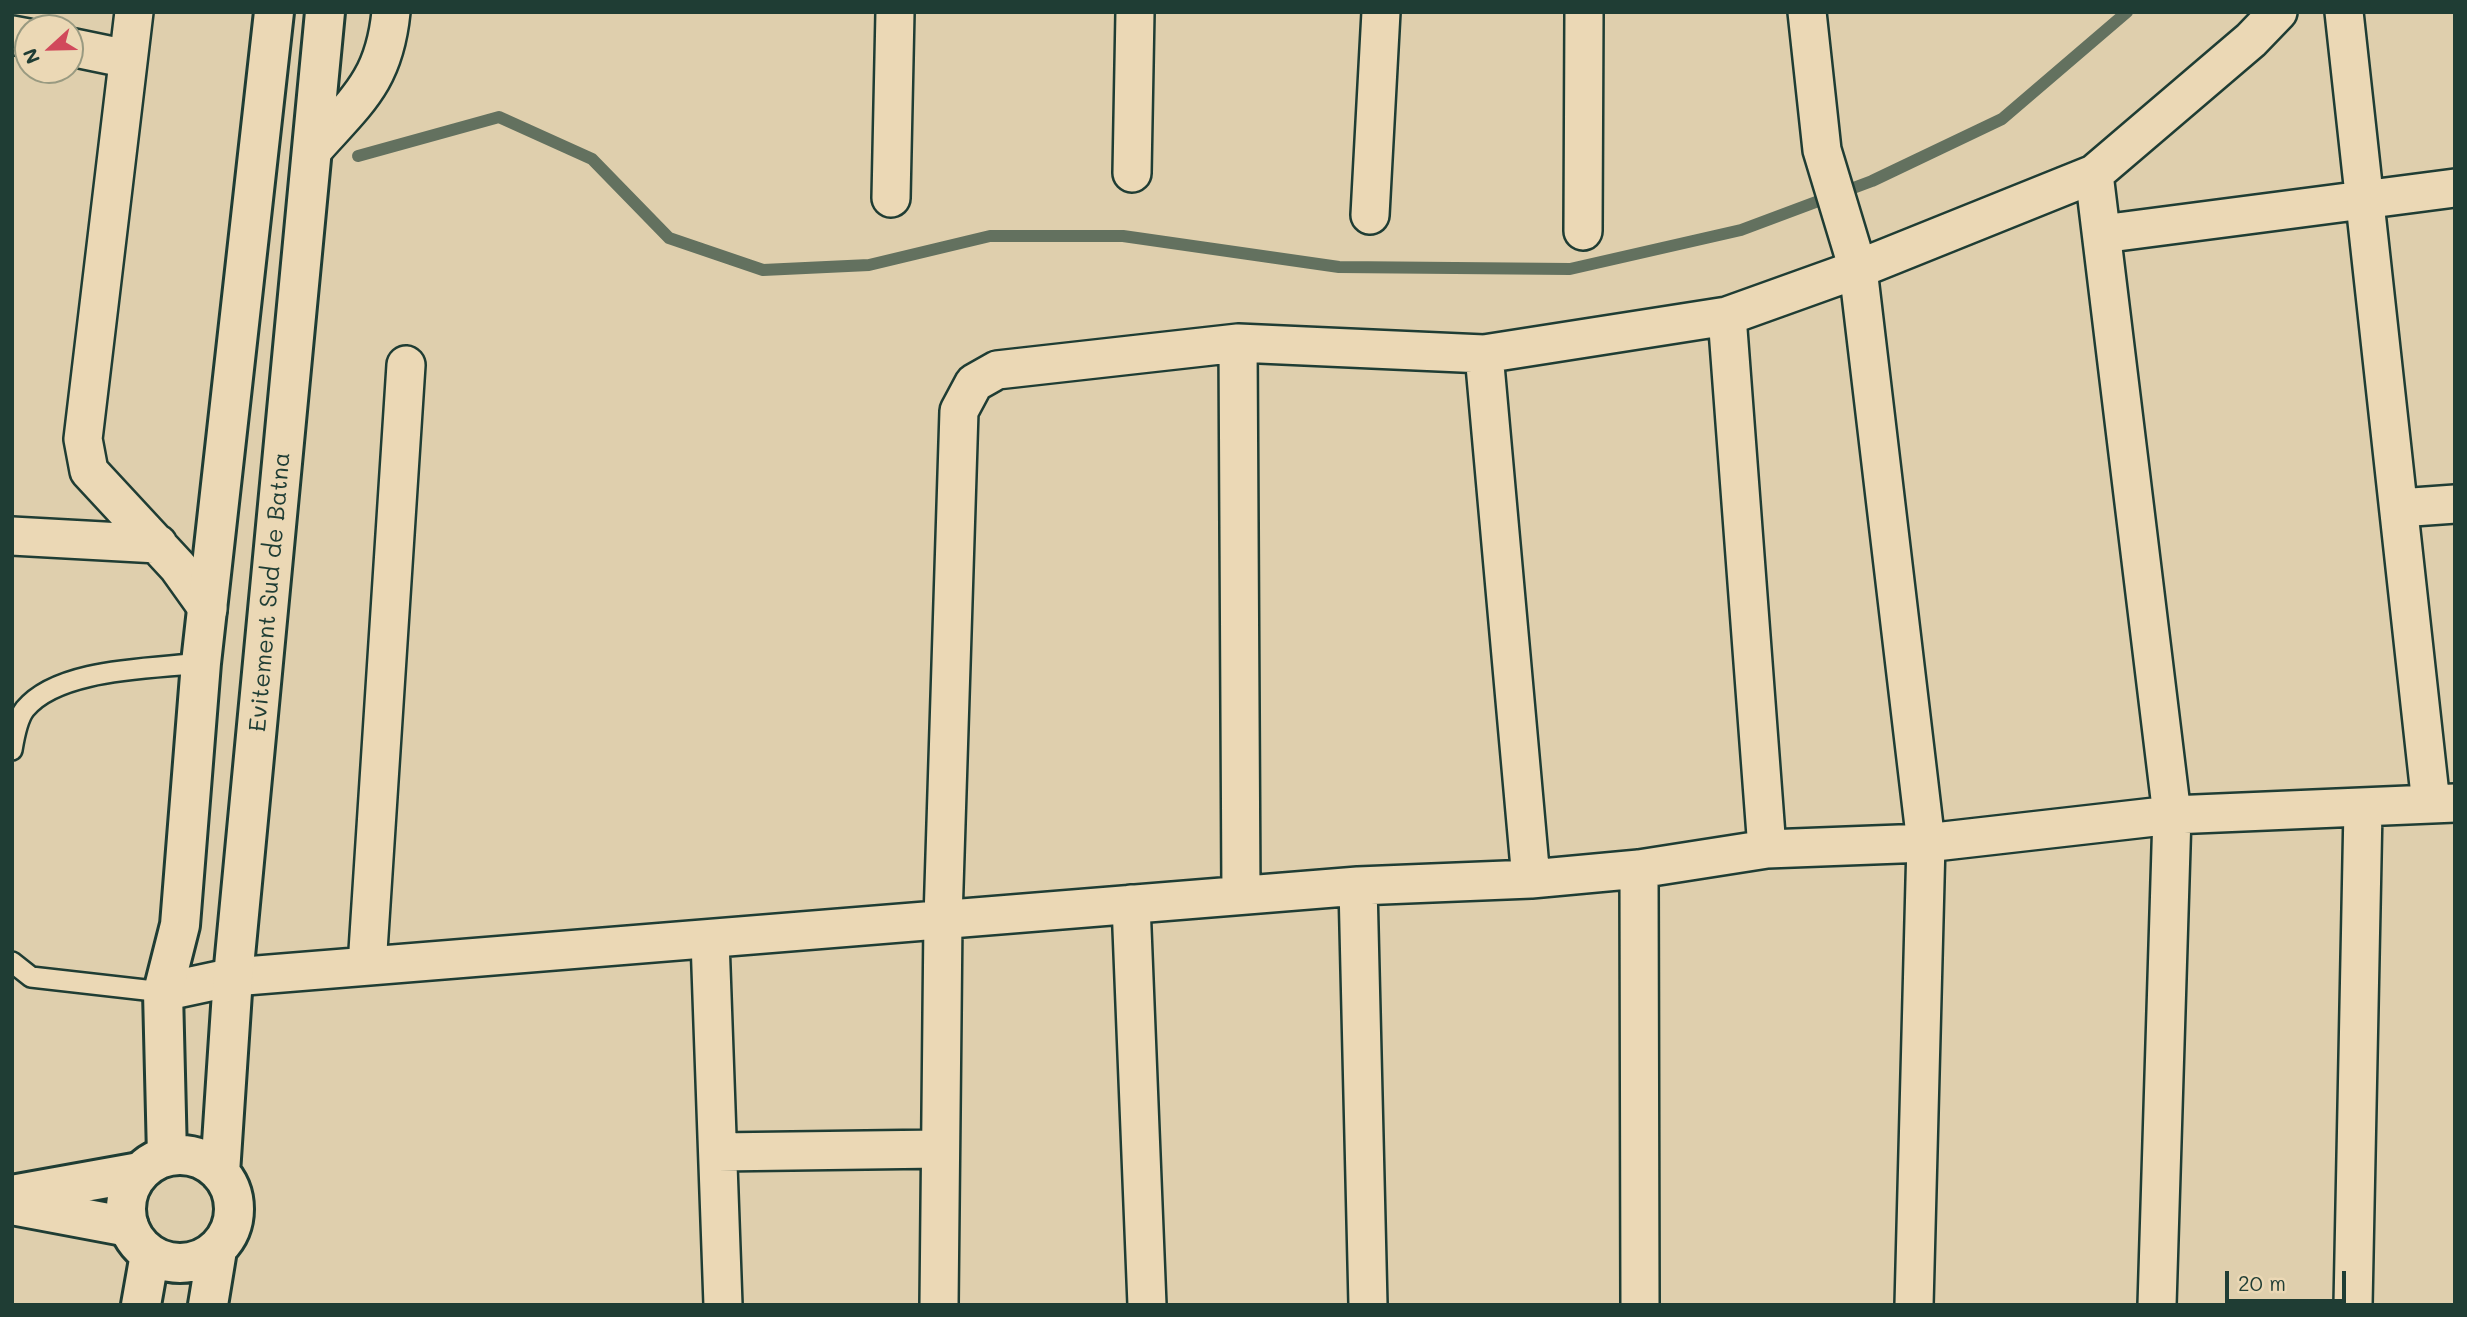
<!DOCTYPE html>
<style>
body{margin:0}
#map{position:relative;width:2467px;height:1317px;overflow:hidden;background:#dfcfad;font-family:Mali,sans-serif}
canvas{display:block}
.frame{position:absolute;inset:0;border:14px solid #1f3d34;pointer-events:none}
.north{position:absolute;left:14px;top:14px;width:70px;height:70px;box-sizing:border-box;background:#ebd8b5;border:2px solid #999a81;border-radius:50%;rotate:248deg;font-size:19px;font-weight:700;line-height:28px;text-align:center;color:#1f3d34}
.north::after{content:'';display:block;margin:auto;width:24px;height:32px;background:#d1495b;clip-path:polygon(50% 0,100% 100%,50% 72%,0 100%)}
.scale{position:absolute;left:2225px;top:1271px;width:121px;height:32px;box-sizing:border-box;border:4px solid #1f3d34;border-top:0;padding-left:9px;font-size:21px;line-height:24px;white-space:nowrap;color:#1f3d34;-webkit-text-stroke:5px #ebd8b5;paint-order:stroke}
</style>
<div id="map">
<canvas width="2467" height="1317"></canvas>
<div class="frame"></div>
<div class="north">N</div>
<div class="scale">20 m</div>
</div>
<script>
const context = document.querySelector('canvas').getContext('2d');
context.lineJoin = 'round';
function stroke(path, color, width, dash) {
  context.strokeStyle = color;
  context.lineWidth = width;
  context.lineCap = dash ? 'butt' : 'round';
  context.setLineDash(dash || []);
  context.stroke(path);
}
function write(font, color, halo, rows, align = 'center') {
  context.font = font + ' Mali,sans-serif';
  context.lineWidth = 5;
  context.setLineDash([]);
  context.textBaseline = 'middle';
  context.strokeStyle = halo;
  context.fillStyle = color;
  for (const [text, x, y, turn = 0] of rows) {
    context.save();
    context.translate(x, y);
    context.rotate((+turn || 0) * Math.PI / 180);
    context.textAlign = isNaN(turn) ? turn : align;
    if (halo) context.strokeText(text, 0, 0);
    context.fillText(text, 0, 0);
    context.restore();
  }
}
const stream = new Path2D(`
 M358,156L499,117L592,159L669,238L763,270L869,265L990,236H1123L1339,267L1570,269L1741,230L1872,181L2002,119L2127,12`);
const lane = new Path2D(`
 M12,750C14,738 17,719 25,709C59,668 151,669 201,663
 M12,962L31,977L163,992`);
const street = new Path2D(`
 M134,12L83,439L89,471L178,567L208,609
 M1807,12L1822,150L1858,269L1926,843L1914,1305
 M2344,12L2431,804
 M12,35L28,38
 M70,47L128,59
 M312,151C356,101 384,82 391,12
 M1132,173L1135,12
 M2094,174L2172,815L2157,1305
 M891,198L895,12
 M1370,215L1381,12
 M1583,231L1584,12
 M2102,234L2455,188
 M1727,316L1767,849
 M1238,343L1241,895
 M1484,354L1531,879
 M2399,508L2455,504
 M12,536L158,544
 M1639,869L1640,1305
 M1358,886L1368,1305
 M1131,904L1147,1305
 M710,940L723,1305
 M367,966L406,365
 M163,992L233,977L1358,886L1531,879L1639,869L1767,849L1926,843L2172,815L2455,803
 M718,1152L940,1149
 M939,1305L943,919L959,411L974,383L997,370L1238,343L1484,354L1727,316L1858,269L2094,174L2251,40L2278,12
 M2353,1305L2363,809`);
const secondary = new Path2D(`
 M12,1195L140,1172
 M12,1205L129,1227`);
const highway = new Path2D(`
 M126 1209a54 54 0 1 1 108 0a54 54 0 1 1-108 0Z
 M167,1156L163,992L180,925L201,663L274,12
 M220,1173L233,977L325,12
 M141,1305L150,1254
 M208,1305L217,1250`);
const streetNames = [
 ["Evitement Sud de Batna",270,592,-85]
];
stroke(stream, '#63715f', 12);
stroke(lane, '#1f3d34', 24);
stroke(street, '#1f3d34', 42);
stroke(secondary, '#1f3d34', 44);
stroke(highway, '#1f3d34', 44);
stroke(lane, '#ebd8b5', 19);
stroke(street, '#ebd8b5', 37);
stroke(secondary, '#ebd8b5', 38);
stroke(highway, '#ebd8b5', 38);
write('24px', '#1f3d34', '#ebd8b5', streetNames);
</script>
